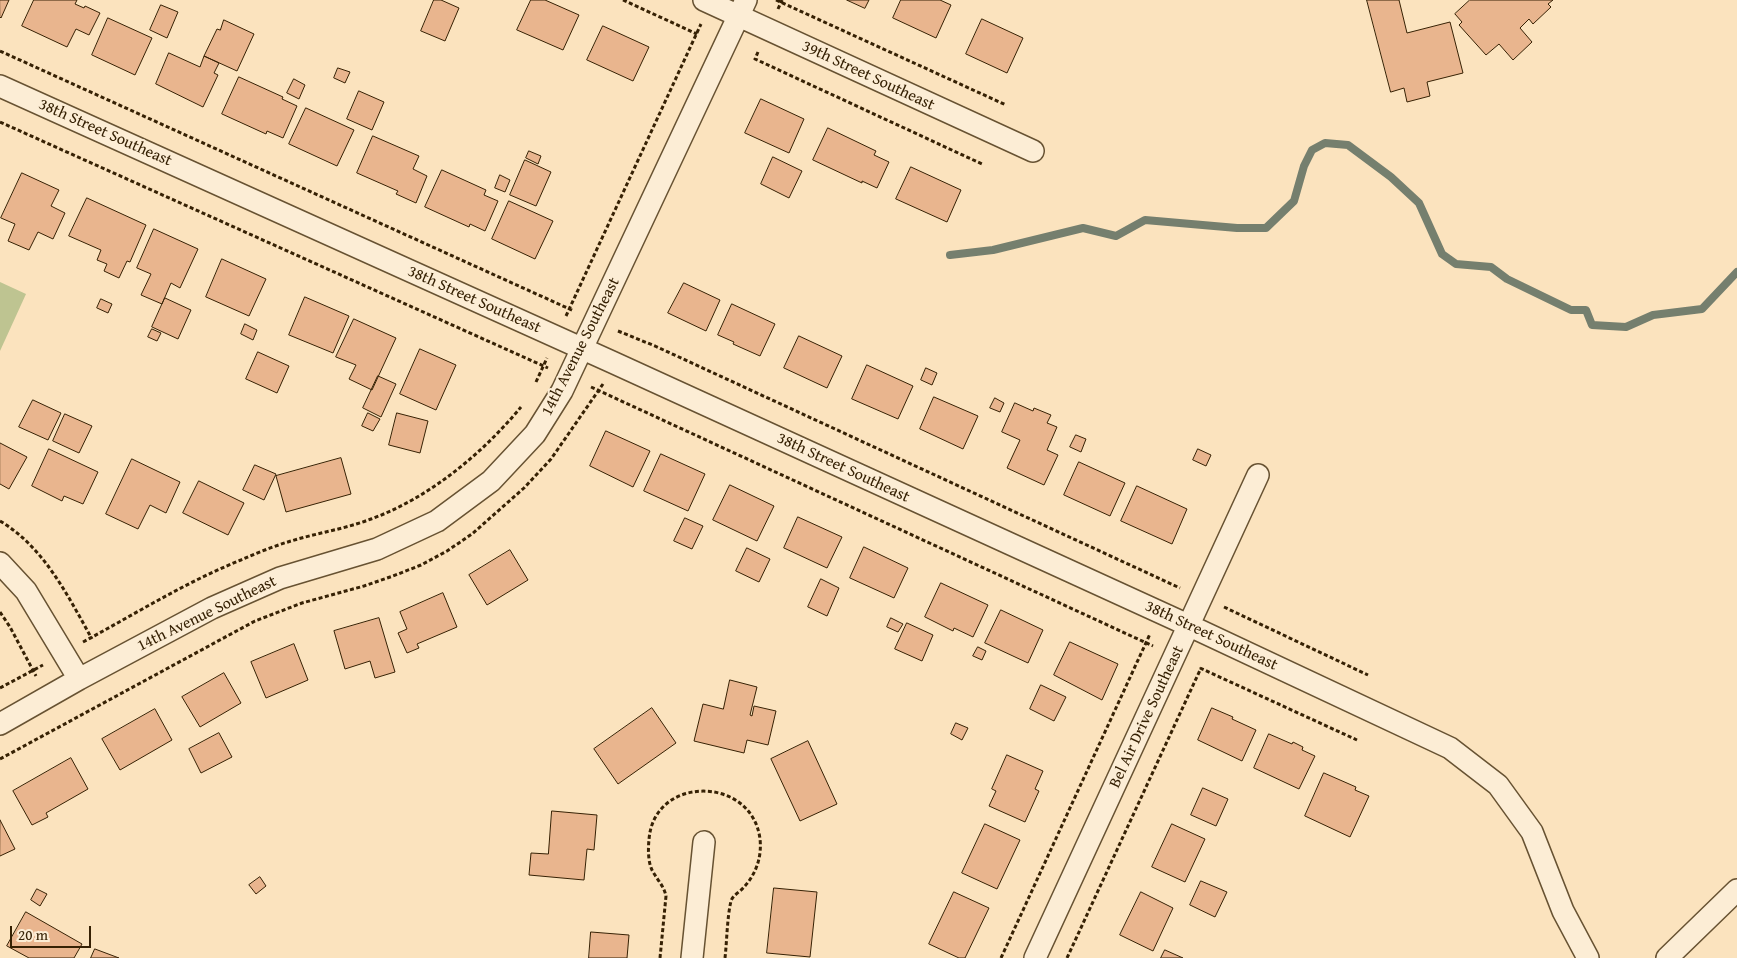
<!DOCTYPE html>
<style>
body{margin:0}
#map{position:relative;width:1737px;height:958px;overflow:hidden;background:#fbe3be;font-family:"Gentium Book Plus",serif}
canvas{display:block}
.scale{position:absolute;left:10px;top:926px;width:81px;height:22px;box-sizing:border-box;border:2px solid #362104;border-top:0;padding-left:6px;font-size:15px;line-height:18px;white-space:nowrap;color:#362104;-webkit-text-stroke:4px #fcedd5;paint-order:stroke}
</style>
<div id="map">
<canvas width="1737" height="958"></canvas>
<div class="scale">20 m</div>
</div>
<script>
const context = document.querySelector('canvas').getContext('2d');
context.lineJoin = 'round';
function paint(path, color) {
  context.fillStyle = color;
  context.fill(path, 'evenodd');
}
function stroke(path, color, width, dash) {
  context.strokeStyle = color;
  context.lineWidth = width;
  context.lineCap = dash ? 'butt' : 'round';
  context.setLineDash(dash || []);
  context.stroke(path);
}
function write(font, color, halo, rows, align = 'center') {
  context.font = font + ' "Gentium Book Plus",serif';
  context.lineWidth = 4;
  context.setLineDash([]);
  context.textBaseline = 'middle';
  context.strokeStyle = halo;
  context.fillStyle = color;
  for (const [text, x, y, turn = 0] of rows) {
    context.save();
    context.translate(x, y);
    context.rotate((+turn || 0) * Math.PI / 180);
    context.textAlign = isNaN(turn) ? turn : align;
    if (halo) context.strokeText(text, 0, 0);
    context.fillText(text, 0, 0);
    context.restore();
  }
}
const green = new Path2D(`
 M0,282L26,294L0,351Z`);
const stream = new Path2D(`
 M950,255L993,250L1083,228L1116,236L1145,220L1237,228H1266L1294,201L1304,166L1312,150L1325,143L1348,145L1391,177L1419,203L1442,254L1456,264L1491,267L1507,279L1571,310H1586L1592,325L1626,327L1653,315L1702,309L1737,272`);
const building = new Path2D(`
 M0,0H9L1,18L0,17Z
 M34,0H77L75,4L84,8L85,6L100,13L89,35L76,29L67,47L22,26Z
 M434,0H441L459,8L445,41L421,31Z
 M531,0H545L579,15L563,50L517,30Z
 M847,0H869L865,8Z
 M901,0H940L951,5L936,38L893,18Z
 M1367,0H1399L1407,33L1450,22L1463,73L1427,82L1430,96L1407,102L1404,88L1391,92Z
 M1470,0H1553L1548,4L1551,7L1533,24L1529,19L1520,28L1532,42L1513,60L1499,44L1486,55L1459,25L1462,22L1455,14Z
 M161,5L178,12L167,38L150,30Z
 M108,18L152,38L135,75L92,55Z
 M982,19L1023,38L1007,73L966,54Z
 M224,20L254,34L237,71L204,56L217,29L220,30Z
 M603,26L649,47L633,81L587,60Z
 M169,53L200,67L204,56L219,63L214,73L218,75L203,107L156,84Z
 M338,68L350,72L345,83L334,78Z
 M239,77L283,97L282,99L297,106L283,138L267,131L266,134L222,114Z
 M294,79L305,85L299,99L287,93Z
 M359,91L384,102L372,130L347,119Z
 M761,99L804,119L789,153L745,133Z
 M306,108L354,130L337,166L289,144Z
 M828,128L876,151L874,155L889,162L877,188L862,181V183L813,160Z
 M373,136L419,156L413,169L427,176L416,203L396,194L398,191L357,173Z
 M529,151L541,156L538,164L526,158Z
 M773,157L802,171L789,198L761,184Z
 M525,160L551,172L536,206L510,195Z
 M911,167L961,190L947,222L896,199Z
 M442,170L486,190L484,195L498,201L485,231L470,224L469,227L425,207Z
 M22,173L59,190L51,206L65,213L53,239L38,232L29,250L8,241L15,224L1,218Z
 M500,175L510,180L505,192L495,188Z
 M87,198L146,225L130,262L127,261L119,278L104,271L107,264L97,260L101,250L69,236Z
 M509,201L553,221L535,259L492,239Z
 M154,229L198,249L180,288L171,283L162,304L141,295L151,274L137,268Z
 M222,259L266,279L249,316L206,297Z
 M684,283L720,300L706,331L668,313Z
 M305,297L349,316L333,353L289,335Z
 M165,298L191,310L178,339L152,327Z
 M101,299L112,304L108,313L97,308Z
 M732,304L775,324L760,356L733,344L734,342L718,335Z
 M354,319L396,338L372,390L349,379L356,365L336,357Z
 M245,324L257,330L253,340L241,334Z
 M152,329L161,333L157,341L148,337Z
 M799,336L842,356L827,388L784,368Z
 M420,349L456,365L436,410L400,394Z
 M258,352L289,366L277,393L246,379Z
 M867,365L913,386L898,419L852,399Z
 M926,368L937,373L932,385L921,380Z
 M378,376L396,384L381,417L363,408Z
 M934,397L978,416L963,449L920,429Z
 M995,398L1004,403L1000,412L990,408Z
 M33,400L61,413L48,440L19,427Z
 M1015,403L1033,411L1034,408L1051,415L1047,423L1057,427L1047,450L1058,455L1044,485L1007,468L1020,440L1002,432Z
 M368,413L380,419L373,431L362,426Z
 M397,413L428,421L420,453L389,445Z
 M65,414L92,426L79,453L53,441Z
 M606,431L650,451L633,487L590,466Z
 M1076,435L1086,439L1081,452L1070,447Z
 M0,443L27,457L9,489L0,484Z
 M49,449L98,472L83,504L64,496L62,501L32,486Z
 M1198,449L1211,455L1206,466L1193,460Z
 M661,454L705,474L688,511L644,491Z
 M341,458L351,494L286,512L276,476Z
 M132,459L180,482L166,513L150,505L138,529L106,514Z
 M1079,462L1125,483L1110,516L1064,495Z
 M255,465L276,474L264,500L243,490Z
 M199,481L244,503L228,535L183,513Z
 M730,485L774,506L757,541L713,520Z
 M1137,486L1187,509L1172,544L1121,521Z
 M798,517L842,537L827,568L784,548Z
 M685,518L703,526L692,549L674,541Z
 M864,547L908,568L894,598L850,578Z
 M747,548L770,559L759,582L736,571Z
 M510,550L528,580L487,605L469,575Z
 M821,579L839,588L827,616L808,607Z
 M941,583L988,605L973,637L954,628L953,631L925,617Z
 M443,593L457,627L417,644L419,648L407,653L398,633L407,629L400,612Z
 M1001,610L1043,630L1028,663L985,643Z
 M379,618L395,672L375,678L370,661L345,669L334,631Z
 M891,618L903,624L898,632L887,627Z
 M907,623L933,635L922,661L895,649Z
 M1070,642L1118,664L1102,700L1054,675Z
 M294,644L308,680L266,698L251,662Z
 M978,647L986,651L982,660L973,656Z
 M224,673L241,703L200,727L182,697Z
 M730,680L757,687L750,715L752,716L754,706L776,711L768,745L747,740L744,753L694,741L703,704L723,709Z
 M1041,685L1066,697L1054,721L1030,709Z
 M652,708L676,743L618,784L594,749Z
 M1212,708L1233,717L1232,719L1256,730L1242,761L1198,740Z
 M155,709L172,740L120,770L102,739Z
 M956,723L968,728L962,740L951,734Z
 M219,733L232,757L201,773L189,749Z
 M1269,734L1292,744L1293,742L1303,747L1302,750L1315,756L1299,789L1254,768Z
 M808,741L837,804L800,821L771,759Z
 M1007,755L1043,771L1035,789L1039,791L1025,822L989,806L996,791L992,789Z
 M71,758L88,789L46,813L48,817L32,825L13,791Z
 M1324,773L1356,787L1355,790L1369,796L1350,837L1305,816Z
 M1203,788L1228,799L1216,826L1191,815Z
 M552,811L597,815L594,850L587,849L584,880L529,875L531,853L548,854Z
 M0,820L15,849L0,856Z
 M985,824L1020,840L997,889L962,873Z
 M1172,824L1205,839L1185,882L1152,867Z
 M260,877L266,886L256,894L249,885Z
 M1201,881L1227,892L1215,917L1190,905Z
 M774,888L817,892L810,957L767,953Z
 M37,889L47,894L40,906L31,900Z
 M954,892L989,908L965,958H959L929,944Z
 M1141,892L1173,908L1153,951L1120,935Z
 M26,912L82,944L74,958H29L7,946Z
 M591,932L629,935L627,958H589Z
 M95,949L119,958H91Z
 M1165,950L1183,958H1161Z`);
const path = new Path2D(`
 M623,0L697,34
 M776,0L1006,105
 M778,9L782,0
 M0,51L574,311
 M758,52L755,59L982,164
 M0,122L548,368
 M566,316L701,24
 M618,331L655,346L1180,588
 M536,382L547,358
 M591,387L1153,646
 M0,521C44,547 68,596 92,639
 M1224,607L1368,675
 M0,612L10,627L36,676
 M83,642C135,614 186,582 241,560C257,553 274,546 291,541C317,533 345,529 371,519C429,498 482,454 521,407
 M1200,668L1357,740
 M0,688L43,665
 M0,759L255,621L302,603L364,586L393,576L421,565L447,551L472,534L524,488L551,459L603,384
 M660,958L666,896C664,886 656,878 652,870C648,862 648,848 649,840C653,775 752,775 760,839C762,857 756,874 744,887C740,892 733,895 731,901C727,918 727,940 725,958
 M1001,958L1150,634
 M1067,958L1201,668`);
const street = new Path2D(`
 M704,0L1033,151
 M0,86L612,362L1190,626L1450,748L1498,785L1532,832L1563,911L1588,958
 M0,563L26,591L79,679
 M0,724L79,679L212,608L280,578L377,549L437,521L491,481L535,434L562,391L746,0
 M692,958L704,842
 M1035,958L1258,475
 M1667,958L1737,890`);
const streetNames = [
 ["39th Street Southeast",868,76,25],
 ["38th Street Southeast",105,133,24],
 ["38th Street Southeast",474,300,24],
 ["14th Avenue Southeast",581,347,-63],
 ["38th Street Southeast",843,468,25],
 ["14th Avenue Southeast",207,614,-26],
 ["38th Street Southeast",1211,636,25],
 ["Bel Air Drive Southeast",1147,717,-65]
];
paint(green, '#bec491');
stroke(stream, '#757f6e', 8);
paint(building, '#e9b58e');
stroke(building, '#362104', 1);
stroke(street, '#675232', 24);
stroke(path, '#362104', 3, [4, 2.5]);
stroke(street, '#fcedd5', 21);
write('16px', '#362104', '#fcedd5', streetNames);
</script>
